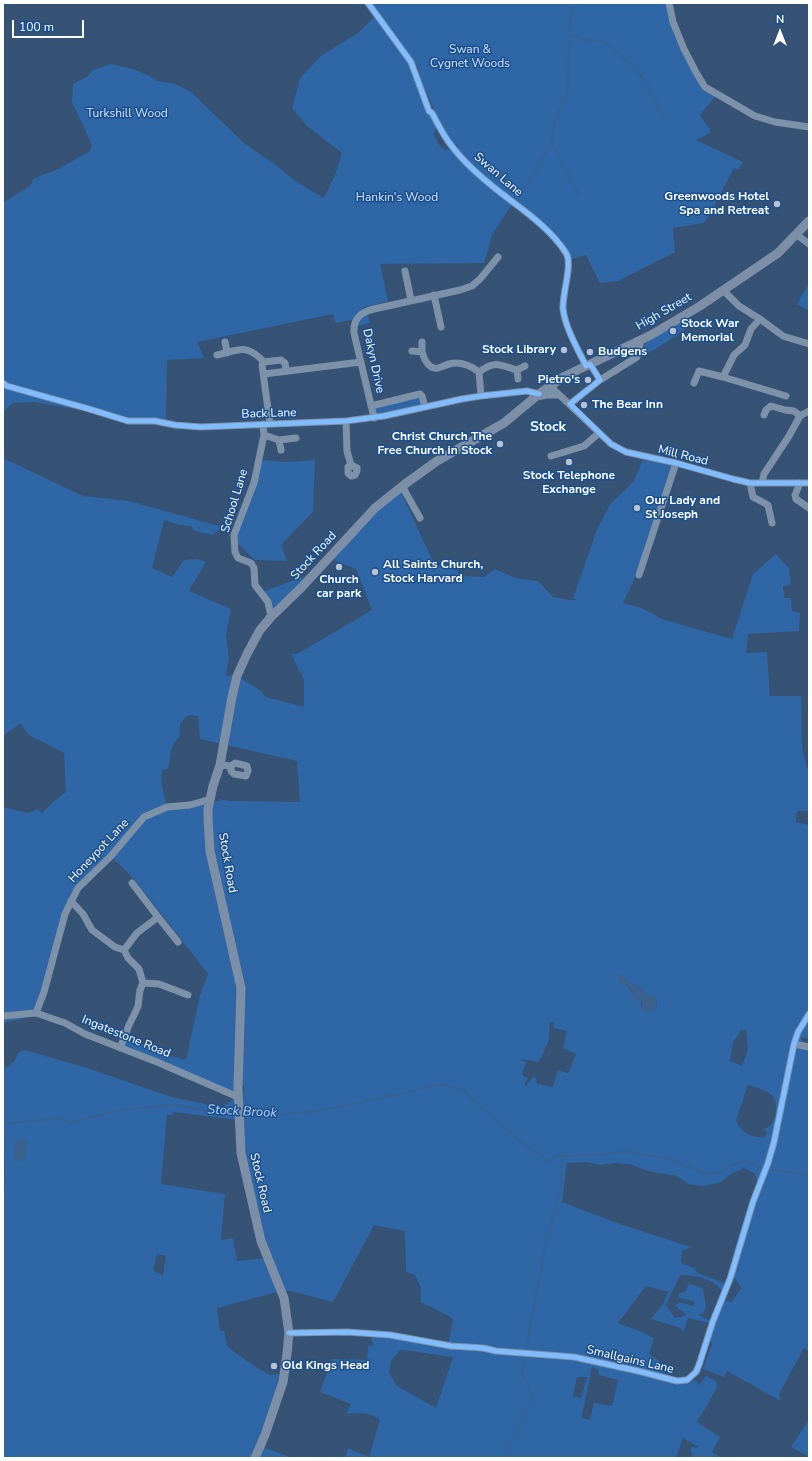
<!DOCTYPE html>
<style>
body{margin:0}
#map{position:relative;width:812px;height:1461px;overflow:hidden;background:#365274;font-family:"Nunito Sans",sans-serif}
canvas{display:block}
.frame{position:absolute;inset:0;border:4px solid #fff;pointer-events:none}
.north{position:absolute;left:760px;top:12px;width:40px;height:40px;-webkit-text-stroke:3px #1b4f8f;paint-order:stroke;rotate:0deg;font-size:11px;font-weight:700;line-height:16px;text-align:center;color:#fff}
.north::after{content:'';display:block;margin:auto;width:14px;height:18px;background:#fff;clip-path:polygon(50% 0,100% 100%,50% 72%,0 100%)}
.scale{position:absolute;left:12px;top:20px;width:72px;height:18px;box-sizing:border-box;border:2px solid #fff;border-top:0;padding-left:5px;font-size:12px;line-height:14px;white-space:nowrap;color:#fff;-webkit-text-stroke:3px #1b4f8f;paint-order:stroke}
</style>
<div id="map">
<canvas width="812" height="1461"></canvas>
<div class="frame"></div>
<div class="north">N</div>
<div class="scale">100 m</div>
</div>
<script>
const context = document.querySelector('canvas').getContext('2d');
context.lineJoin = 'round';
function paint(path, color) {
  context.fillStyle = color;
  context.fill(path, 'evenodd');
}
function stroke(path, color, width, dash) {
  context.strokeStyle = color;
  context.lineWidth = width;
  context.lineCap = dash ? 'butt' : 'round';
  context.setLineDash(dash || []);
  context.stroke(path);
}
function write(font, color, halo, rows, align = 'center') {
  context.font = font + ' "Nunito Sans",sans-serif';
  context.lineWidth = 3;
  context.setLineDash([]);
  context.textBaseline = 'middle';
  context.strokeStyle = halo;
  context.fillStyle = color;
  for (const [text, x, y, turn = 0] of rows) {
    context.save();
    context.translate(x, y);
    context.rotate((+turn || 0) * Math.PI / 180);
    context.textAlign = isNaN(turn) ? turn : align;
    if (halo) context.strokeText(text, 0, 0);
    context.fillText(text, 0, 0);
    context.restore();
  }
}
const green = new Path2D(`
 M372,3H667L698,80L716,95L700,115L710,130V133L696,140L743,162L738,170L734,168L709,215L704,223L673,228L675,252L618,281L600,283L586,255L569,260L568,256L513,202L491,237V240L484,263L380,264L388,301L362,308L361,313L367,311L370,323L354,327L356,319L336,323L333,314L197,342L204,358L167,360L166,423L136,422L82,410L34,402L12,403L3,413V203L31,185L33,179L60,168L90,151L92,145L72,102L73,84L88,76L93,70L110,64L130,68L148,75L158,81L175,84L191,92L244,143L273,163L298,183L324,198L335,175L342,153L307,126L292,108L300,78L322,55L358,33L374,17L408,61L437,125L434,135C440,146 440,151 454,149L456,150L458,145L454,144L439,120L422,83L418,68L407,50L398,40Z
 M809,283V311L797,304Z
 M686,321L690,323C686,331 649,354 641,356L645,343L655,338L656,336L677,324Z
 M420,394L425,407L374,418L371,406Z
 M3,458L83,496L129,501L226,528L220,529L213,535L195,531L191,526L179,525L164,520L152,568L172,577L184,560L197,559L206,562L189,591L231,609L226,635L229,658L226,675L237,676L260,690L266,697L304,707V680L291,654H297L372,610L356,569L343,564H341L332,558L399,488L435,566L454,567L461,576L484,577L495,569L515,578L538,581L553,597L570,600H577L573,598L596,532L611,503L633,482L643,460L673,466L636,575L623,603L642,608L662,619L732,639L753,574L776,554L789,568L791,585L783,586L784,598H791L792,611L800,613L799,631L748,634L746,653L767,652L770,696H801L802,747L807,768L809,769V811H798L796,815V822L809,825V1039L801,1037L805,1046L809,1047V1351L804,1348L779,1394L781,1401L727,1371L724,1377L703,1369L712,1344L710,1338L723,1300L732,1302L741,1288L735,1278L730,1276L735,1248L750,1200L758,1182L755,1174L744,1168L731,1174L721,1182L705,1186L688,1184L677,1176L648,1171L630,1164L615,1163L600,1165L586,1162L567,1163L562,1202L617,1223L691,1247L682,1251L681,1263L695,1268L697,1273L727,1284L722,1294C722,1280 691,1274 680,1275L666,1305L675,1318L687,1315L675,1306L679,1302L694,1306V1301L679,1298V1293L685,1292L689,1284L703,1288L706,1307L703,1314L698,1315L711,1321L709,1323L688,1318L683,1333L681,1328L651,1319L663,1304L668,1292L646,1286L618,1323L642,1332L654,1338L649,1354L661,1362L668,1364L665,1373C674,1379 682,1378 692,1374V1380L696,1381L699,1385L706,1376L716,1381L717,1388L697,1422L720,1437L712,1452L721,1458H691L692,1454L690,1450L692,1447L697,1448L698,1446L686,1440L683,1437L676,1458H345L348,1448L369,1457L380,1420C368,1411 360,1413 346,1414L351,1404L320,1392L332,1359L367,1360L368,1346H371L373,1345L370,1334L448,1345L453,1320C449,1314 429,1307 421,1302V1288L415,1275L406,1272L405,1231L374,1225L333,1302L291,1291H281L217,1308L220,1330L224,1331C226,1336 225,1340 228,1346C232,1352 261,1370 269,1375L277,1374L281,1376L263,1447L293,1458H3V1206L5,1176L4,1150L3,1149V1069C12,1065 15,1062 18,1053L25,1050L87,1068L175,1098L220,1107L226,1105L233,1099L239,1101V1106L243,1105L244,1086L239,1085L238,1097L120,1048L123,1040L144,1044L171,1056L186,1060L200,995L208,974L134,879L111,856L71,901L44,991L31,1015L22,1019L3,1023V807L28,813L37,809L42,813L54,801L66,792L64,753L27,734L21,723L3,736ZM188,715L198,716L200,739L297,761L300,802L229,801L219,799V801L167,807L161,782L162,770L168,769L172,747L180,735V724ZM621,973L630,983L640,987L645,995L657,999L656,1008L641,1006V1001C631,994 626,984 621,973ZM554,1022V1028L567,1031L563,1048L576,1054L568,1073L558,1070L553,1087L537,1084L536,1078L533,1077L526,1086L525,1084L527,1078L522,1075L526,1062L520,1059L539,1062L549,1040L550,1023ZM740,1030H746L748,1049L742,1066L730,1061L733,1042L739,1034ZM748,1085C767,1091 780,1093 775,1116C773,1124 771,1127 763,1129L767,1133L765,1137C753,1139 740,1132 736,1120ZM173,1112L238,1120L267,1258L237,1261L233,1238L221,1240L225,1194L161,1184L167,1114L172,1116ZM157,1254L166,1256L163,1275L153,1271ZM400,1350C418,1351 435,1355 453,1357L436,1408L397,1386L389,1373L391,1361ZM592,1367L598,1370L599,1375L618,1380L612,1406L594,1403L590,1420L582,1418V1415ZM577,1377H587L581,1398L573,1396Z
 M256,459L285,462L315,460L313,512L281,545L287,561L255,560L231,537L253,474Z
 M302,577L309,579L271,617L260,593Z
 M808,1421L809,1422V1457L791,1447Z`);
const water = new Path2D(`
 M621,973L630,983L640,987L645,995L655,996L657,999L656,1008L649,1012L644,1011L641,1001H636L630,988L620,983L618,977Z
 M22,1139L27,1140L24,1160L16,1161L14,1155L16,1141Z`);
const stream = new Path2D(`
 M569,34L572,9V3
 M552,143L555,121L568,90L569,34L581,39L601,41L619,54L635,68L646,82L664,118
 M525,189C536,174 541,157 552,143L579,195
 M462,1089L518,1140L548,1161L557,1155L562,1156L594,1155L625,1152L672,1159L704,1174L718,1173L730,1166L744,1161L749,1162L763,1169
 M243,1114L277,1115L323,1110L399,1094L438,1084L457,1088
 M3,1124L61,1118L69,1123L117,1111L155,1106L178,1105L214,1113L235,1114
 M768,1170L788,1172L809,1175
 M526,1351L544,1250L561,1187L562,1156
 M503,1458L533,1398L522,1371L525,1356`);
const minor = new Path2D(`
 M368,3L411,62L429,111L432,113C438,124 443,135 451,145C464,163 483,179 501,193C524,211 550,228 566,253C573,264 562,294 563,309C566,330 577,347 586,366
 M669,3L673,22L684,49L697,74L705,87L755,116L775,122L809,127
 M797,235L809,244
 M405,271L411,300
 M723,290L739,306L760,319L783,336L809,344
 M434,295L441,327
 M225,342L227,353
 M422,342V352
 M412,351L422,352C424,359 429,370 438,368C442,367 445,365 449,364C460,361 471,366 479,372L481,396
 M217,355C240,350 246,343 264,362
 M590,364L600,380
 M517,370L518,379
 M479,372C495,360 499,365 517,370L525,366
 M264,374L361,362
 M723,377L786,396
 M3,383L7,386L89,409L128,421H155L175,425L201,427L346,421L384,416L462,399L481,396L527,391L539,394
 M694,383L699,371L723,377L734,355L745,345L751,329L760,319
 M550,386L611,444L626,452L676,463L733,479L750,483H809
 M537,397L546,395H558
 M570,404L600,380L637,357L640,344L639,341
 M371,406L420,394L422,396L425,407
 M800,416L809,411
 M374,418L354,333C353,318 361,312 374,309L460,290L472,286L480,279L498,257
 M346,421L347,451L351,465L357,468V471L355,475L351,476L348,473V467L351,465
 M263,424L264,435L254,483L234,535L235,552L238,558L251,563L254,568L255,585L268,602L271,617
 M270,424L262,365L264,362L281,360L285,363L286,371
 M264,435L279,440L281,450
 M279,440L296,438
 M551,456L584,446L599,433
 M750,483L753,497L768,505L772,523
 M762,483L764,474L789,436L800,416L794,411L785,410L771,406L766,410L764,415
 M800,483L795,495L796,499L809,508
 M402,486L420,518
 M639,575L676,463
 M220,765L231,766L235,763L247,766L248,771L246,776L234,774L231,771V766
 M132,883L158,917
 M71,901L83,914L92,930L115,947L124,950L128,958L139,969L143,983L140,990L138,1006L135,1013L129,1025L120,1048
 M124,950L137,933L158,917L178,942
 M143,983L159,984L188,995
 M36,1013L44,992L65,914L78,888L110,857L144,817L167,807L190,805L211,799
 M3,1016L36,1013L65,1023L85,1034L157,1062L238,1097
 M794,1044L809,1047
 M289,1333L347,1332L390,1335L451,1346L483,1348L496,1351L574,1357L638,1371L677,1381L687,1380L696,1372L699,1365L713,1321L730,1279L753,1202L768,1163L774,1142L794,1044L798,1032L809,1014`);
const major = new Path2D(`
 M255,1458L265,1435L283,1382L287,1354L289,1333L284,1298L261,1241L241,1153L238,1088L241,988L210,851L208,818V809L213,786L220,765L232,697L237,676L247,654L260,630L271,617L301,588L375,508L405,484L437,461L504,423L539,394L563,377L651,335L700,306L778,253L809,221`);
const cycleway = new Path2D(`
 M368,3L411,62L429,111L432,113C438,124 443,135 451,145C464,163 483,179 501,193C524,211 550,228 566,253C573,264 562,294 563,309C566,330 577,347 586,366L590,364L600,380L570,404L611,444L626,452L676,463L733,479L750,483H809
 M3,383L7,386L89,409L128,421H155L175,425L201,427L346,421L384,416L462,399L481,396L527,391L539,394
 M289,1333L347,1332L390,1335L451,1346L483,1348L496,1351L574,1357L638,1371L677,1381L687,1380L696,1372L699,1365L713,1321L730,1279L753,1202L768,1163L774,1142L794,1044L798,1032L809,1014`);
const markers = [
 [777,204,4,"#b9c2ce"],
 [673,331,4,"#b9c2ce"],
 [564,350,4,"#b9c2ce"],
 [590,352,4,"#b9c2ce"],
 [588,380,4,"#b9c2ce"],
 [584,405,4,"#b9c2ce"],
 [500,444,4,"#b9c2ce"],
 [569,462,4,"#b9c2ce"],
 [637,508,4,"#b9c2ce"],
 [339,567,4,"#b9c2ce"],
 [375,572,4,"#b9c2ce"],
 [274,1366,4,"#b9c2ce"]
];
const parkNames = [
 ["Swan &",470,50],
 ["Cygnet Woods",470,64],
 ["Turkshill Wood",127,114],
 ["Hankin's Wood",397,198]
];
const streetNames = [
 ["Swan Lane",498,175,41],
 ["High Street",664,312,-30],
 ["Dakyn Drive",373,361,78],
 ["Back Lane",269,414,-2],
 ["Mill Road",683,456,14],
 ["School Lane",235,501,-73],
 ["Stock Road",314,556,-47],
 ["Honeypot Lane",99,851,-47],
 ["Stock Road",227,863,80],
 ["Ingatestone Road",126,1037,22],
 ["Stock Road",260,1183,77],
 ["Smallgains Lane",630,1360,13]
];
const poiNames = [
 ["Greenwoods Hotel",769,197,"right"],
 ["Spa and Retreat",769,211,"right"],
 ["Stock War",681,324],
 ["Memorial",681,338],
 ["Stock Library",556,350,"right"],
 ["Budgens",598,352],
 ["Pietro's",580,380,"right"],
 ["The Bear Inn",592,405],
 ["Christ Church The",492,437,"right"],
 ["Free Church in Stock",492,451,"right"],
 ["Stock Telephone",569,476,"center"],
 ["Exchange",569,490,"center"],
 ["Our Lady and",645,501],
 ["St Joseph",645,515],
 ["All Saints Church,",383,565],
 ["Stock Harvard",383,579],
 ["Church",339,580,"center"],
 ["car park",339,594,"center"],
 ["Old Kings Head",282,1366]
];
const waterNames = [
 ["Stock Brook",242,1112,3]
];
const quarterNames = [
 ["Stock",548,428]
];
paint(green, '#2f66a5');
paint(water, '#3b618d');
stroke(stream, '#3b618d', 1.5);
stroke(minor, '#7d92a8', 7);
stroke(major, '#7d8ea7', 9);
stroke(cycleway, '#80bcff', 5);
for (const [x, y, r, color] of markers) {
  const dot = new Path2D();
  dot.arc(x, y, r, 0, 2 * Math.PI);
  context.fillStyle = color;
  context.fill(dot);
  stroke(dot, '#1b4f8f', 1.5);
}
write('12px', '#cfe3fa', '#1b4f8f', parkNames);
write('12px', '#fff', '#1b4f8f', streetNames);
write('bold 12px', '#fff', '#1b4f8f', poiNames, 'left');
write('italic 13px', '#b5d3f5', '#1b4f8f', waterNames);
write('bold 14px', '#fff', '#1b4f8f', quarterNames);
</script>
